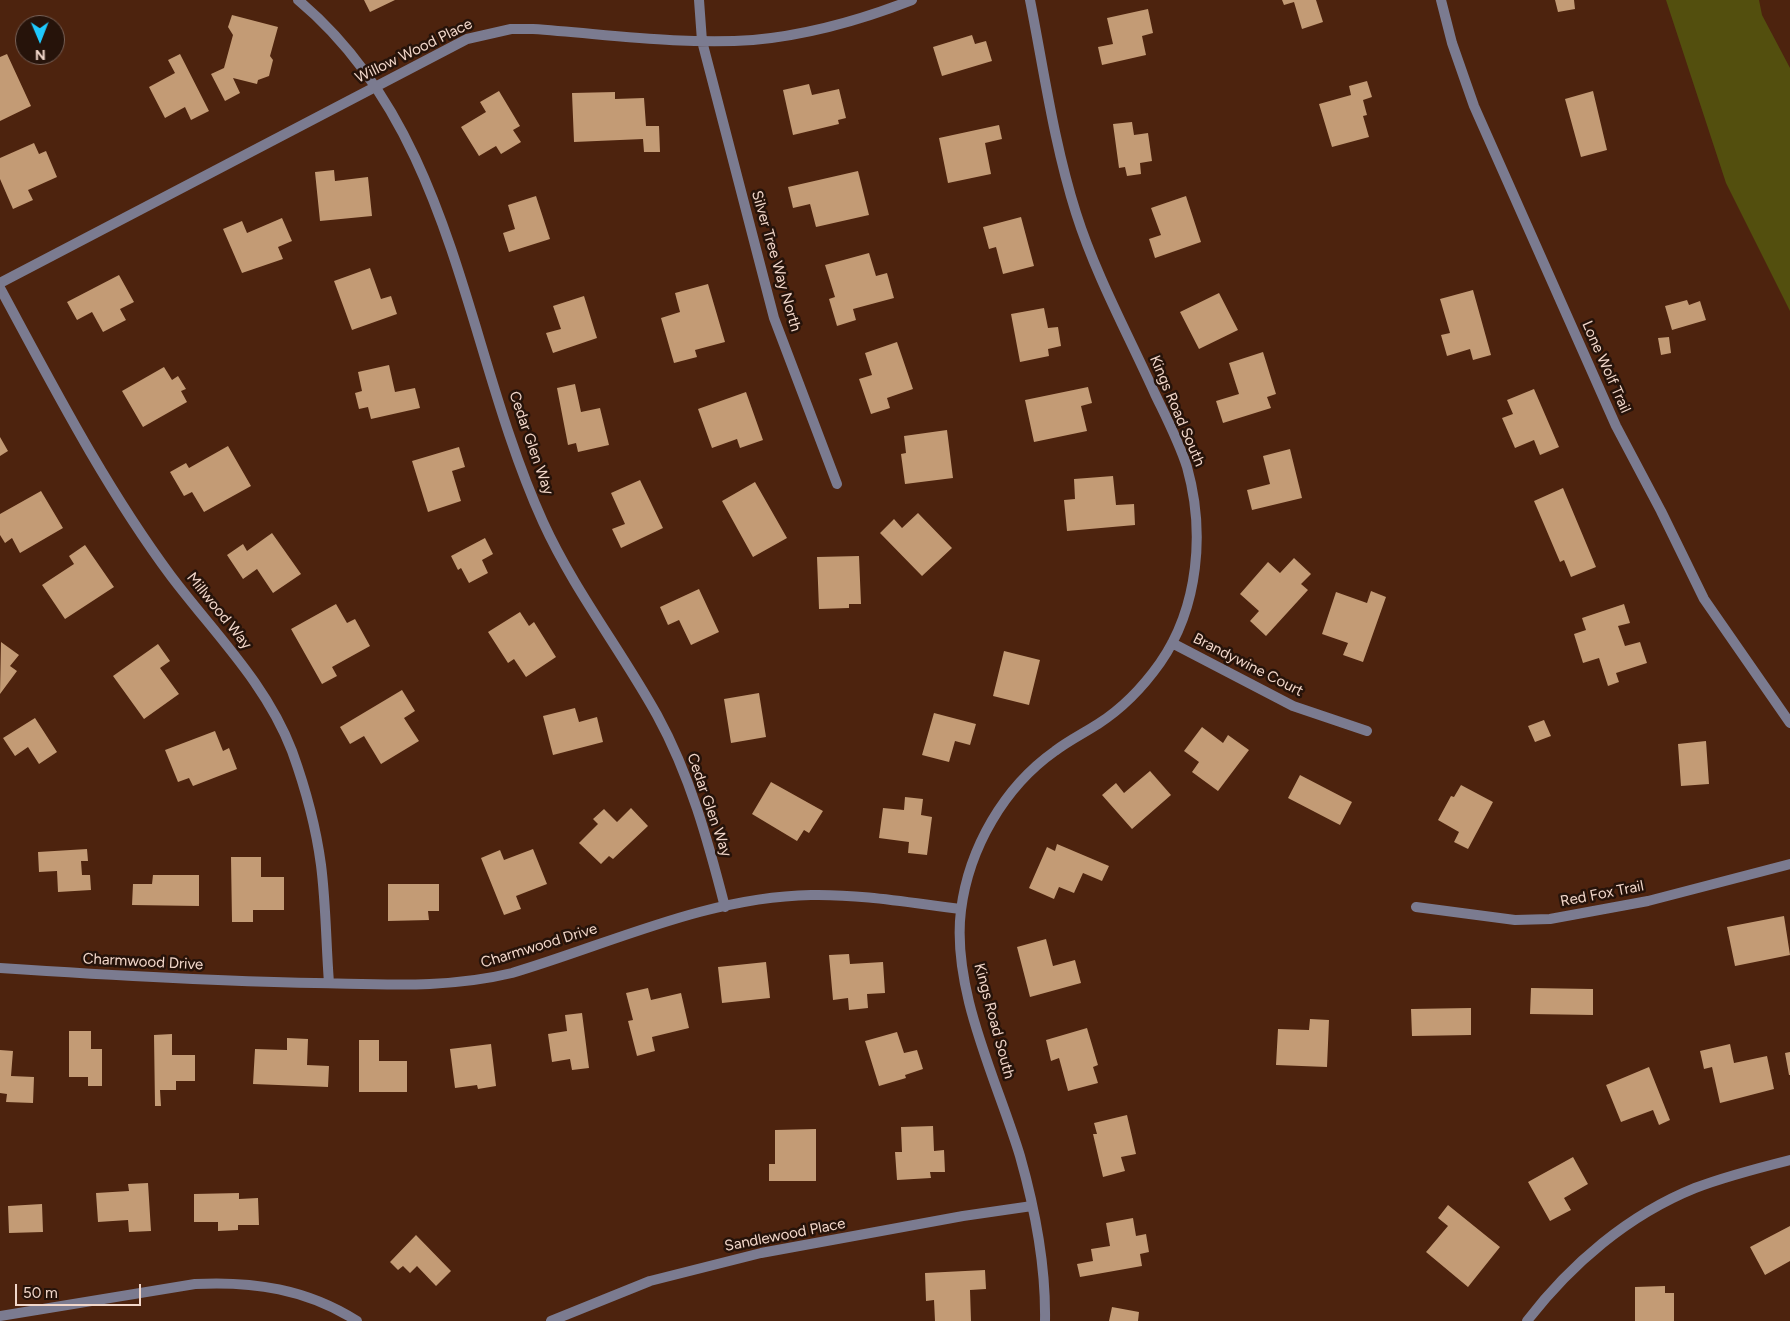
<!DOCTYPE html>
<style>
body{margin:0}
#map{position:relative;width:1790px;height:1321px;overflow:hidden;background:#4d230e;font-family:Figtree,sans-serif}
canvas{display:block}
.north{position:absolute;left:15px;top:15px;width:50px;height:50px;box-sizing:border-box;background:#26130a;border:1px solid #786157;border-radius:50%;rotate:179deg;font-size:14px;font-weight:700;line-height:20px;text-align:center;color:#f2d7ca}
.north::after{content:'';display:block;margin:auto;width:18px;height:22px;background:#1fc9fd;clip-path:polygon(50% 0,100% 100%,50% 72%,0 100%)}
.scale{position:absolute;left:15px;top:1284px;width:126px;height:22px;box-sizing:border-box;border:2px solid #f2d7ca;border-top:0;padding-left:6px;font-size:15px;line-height:18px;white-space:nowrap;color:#f2d7ca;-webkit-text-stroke:4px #26130a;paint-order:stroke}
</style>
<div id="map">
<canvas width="1790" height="1321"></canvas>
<div class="north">N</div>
<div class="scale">50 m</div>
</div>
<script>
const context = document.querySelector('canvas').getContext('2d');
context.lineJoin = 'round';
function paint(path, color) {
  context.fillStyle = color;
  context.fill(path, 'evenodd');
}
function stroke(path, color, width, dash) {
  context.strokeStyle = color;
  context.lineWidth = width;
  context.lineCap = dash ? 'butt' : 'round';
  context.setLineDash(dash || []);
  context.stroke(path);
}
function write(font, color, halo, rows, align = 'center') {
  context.font = font + ' Figtree,sans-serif';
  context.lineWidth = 5;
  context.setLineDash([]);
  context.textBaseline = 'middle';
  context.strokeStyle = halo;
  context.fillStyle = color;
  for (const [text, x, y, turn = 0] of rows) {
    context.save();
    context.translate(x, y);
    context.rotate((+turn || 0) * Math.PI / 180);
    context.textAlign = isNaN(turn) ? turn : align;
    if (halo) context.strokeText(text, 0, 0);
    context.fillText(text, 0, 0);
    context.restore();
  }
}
const green = new Path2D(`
 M1666,0H1759L1762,15L1790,68V311L1726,183Z`);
const building = new Path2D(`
 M364,0H395L370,12Z
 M1282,0H1316L1323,22L1302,29L1294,2L1284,5Z
 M1555,0H1574L1575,9L1558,12Z
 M1148,9L1153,33L1142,36L1146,55L1102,65L1098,47L1113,44L1107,18Z
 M232,15L278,27L270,56L273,60L269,76L258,80L257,84L233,78L240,93L225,101L211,74L224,68L233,35L228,27Z
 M972,35L975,44L986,41L992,61L942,76L933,47Z
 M7,54L31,106L0,121V57Z
 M180,54L209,111L191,120L185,107L165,118L149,87L175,73L168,60Z
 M1367,81L1372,97L1363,100L1367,115L1363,116L1369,137L1332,147L1319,104L1351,95L1349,86Z
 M809,84L812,95L839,89L846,118L838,120L839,124L793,135L783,90Z
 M499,91L520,126L513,130L521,142L501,154L496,146L479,156L461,127L486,112L480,102Z
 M1593,91L1607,150L1581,157L1565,99Z
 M615,92V99L644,98L646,126H659L660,152H644L643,139L574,142L572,93Z
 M1132,122L1134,135L1148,133L1152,161L1140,163L1141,174L1127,176L1125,167L1119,168L1113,124Z
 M999,125L1002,139L985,143L991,174L948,183L939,138Z
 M34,143L39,154L46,151L57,177L28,190L33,200L13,209L0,179V158Z
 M334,170L335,181L368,177L372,216L320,221L315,172Z
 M858,171L869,215L816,227L810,204L793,208L788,187Z
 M536,196L550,239L509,252L503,233L515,229L508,205Z
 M1186,196L1201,242L1155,258L1149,239L1161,235L1151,208Z
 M1021,217L1034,266L1003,274L996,247L989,249L983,227Z
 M282,218L292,241L278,247L283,259L242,273L223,229L242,221L247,233Z
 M869,253L876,276L887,273L894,298L853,309L856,320L837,326L829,299L835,297L825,265Z
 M370,268L381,299L391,296L397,314L352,330L334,281Z
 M119,275L134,302L120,309L126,320L103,332L92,312L77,320L67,302Z
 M708,284L725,342L695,350L697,357L674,363L661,318L680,312L675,293Z
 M1473,290L1491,355L1473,360L1470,349L1447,356L1441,335L1450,333L1440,299Z
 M1219,293L1238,330L1199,349L1180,312Z
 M584,296L597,338L553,353L546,333L561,329L553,306Z
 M1687,300L1689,305L1700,301L1706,320L1672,330L1665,306Z
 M1044,308L1048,328L1058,327L1061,346L1048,349L1049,356L1020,362L1011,314Z
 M1669,337L1671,353L1661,355L1658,338Z
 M897,342L913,389L887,398L890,408L871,414L859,379L872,375L865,353Z
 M1263,352L1276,394L1267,397L1271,408L1223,423L1216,401L1239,394L1229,363Z
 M389,365L395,392L415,388L420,408L371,419L368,407L359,409L355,393L362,391L358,372Z
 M164,367L172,380L178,376L186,389L181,391L187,402L143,427L122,391Z
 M575,384L581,412L600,408L609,445L578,452L576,443L568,445L557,388Z
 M1088,387L1092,403L1081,406L1087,431L1034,442L1025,400Z
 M1534,389L1559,447L1540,455L1534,440L1515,448L1502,418L1513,414L1507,400Z
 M746,392L763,440L740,448L737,439L712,448L698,409Z
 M947,430L953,478L905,484L901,454L906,453L904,436Z
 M0,437L8,451L0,456Z
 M228,446L251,486L204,512L192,492L184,496L170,472L186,463L189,468Z
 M459,447L465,467L452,471L461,501L428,512L412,461Z
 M1290,449L1302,498L1252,510L1247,490L1270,484L1263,456Z
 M1113,476L1116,505L1134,504L1135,525L1067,531L1064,500L1075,499L1074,479Z
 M640,480L663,528L621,548L612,529L625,524L611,493Z
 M755,482L787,538L753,557L722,501Z
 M1563,488L1596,567L1571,577L1564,560L1560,562L1534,501Z
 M41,491L63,528L20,553L12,538L5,543L0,535V514Z
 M918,513L952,548L922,576L880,533L894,519L902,528Z
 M272,533L301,574L273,593L257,569L243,579L227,555L243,544L247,551Z
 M485,538L493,554L482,560L488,573L469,583L461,568L458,570L451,556Z
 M85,545L114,587L65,619L42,585L74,564L69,556Z
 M859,556L861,604H849V608L819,609L817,557Z
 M1294,558L1311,574L1301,584L1308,590L1266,636L1250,621L1259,611L1240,594L1268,562L1280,573Z
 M699,589L719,632L691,645L679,620L668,625L660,607Z
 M1371,591L1386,597L1363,662L1343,655L1348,643L1322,634L1336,592L1367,603Z
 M336,604L347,623L355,619L370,646L332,667L337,676L322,684L291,629Z
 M1624,604L1630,623L1618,626L1625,646L1640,642L1647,663L1616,673L1619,682L1608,686L1599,658L1583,663L1574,634L1586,630L1582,618Z
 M520,612L529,626L534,622L556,657L526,677L514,659L508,663L488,632Z
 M1,642L19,655L10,666L17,671L0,694Z
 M158,644L170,661L160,668L179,694L144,719L113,676Z
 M1004,651L1040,660L1029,705L993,696Z
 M402,690L415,711L404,718L419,741L381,764L364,736L350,744L340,727Z
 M759,693L766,737L731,743L724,699Z
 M575,708L579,722L597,717L603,742L553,755L543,716Z
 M934,713L976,724L970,745L955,741L949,762L922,755Z
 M35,718L57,752L39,764L28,747L15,756L3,738Z
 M1544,720L1551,736L1535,742L1528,726Z
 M1202,727L1223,743L1228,735L1249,750L1218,791L1192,772L1199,762L1184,751Z
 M215,731L223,751L229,748L237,769L193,786L189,778L178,782L165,750Z
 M1706,741L1709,784L1681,786L1678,744Z
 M1150,771L1171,795L1132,829L1102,795L1116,783L1124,793Z
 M1300,775L1352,802L1340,825L1288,798Z
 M771,782L823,811L809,833L804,830L797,841L752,814Z
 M1461,785L1493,802L1468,849L1454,842L1459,832L1438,820L1451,796L1454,797Z
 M905,797L923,799L921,815L932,817L927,855L908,853L909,842L879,838L883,808L904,810Z
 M631,808L648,826L613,859L609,856L601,864L579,843L598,824L593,819L604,809L617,822Z
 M1057,844L1109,866L1102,881L1083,873L1074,893L1059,887L1054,899L1029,888L1047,847L1055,851Z
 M87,849L88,861H81L82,875H90L91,890L58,892L57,871L39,872L38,852Z
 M533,849L547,884L516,896L521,909L504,915L481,858L500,850L504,860Z
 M231,857H261V877H284V910H253V922H232Z
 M153,875H199V906L132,905L133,884H152Z
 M388,884H439V911H428L429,920L388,921Z
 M1784,916L1790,955L1735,966L1727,927Z
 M1046,939L1053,966L1075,960L1081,983L1030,997L1017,947Z
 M849,954L850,964L883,962L885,993L867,994L868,1008L849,1010L848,998L833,1000L829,955Z
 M766,962L770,998L722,1003L718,967Z
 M648,988L651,1000L681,993L689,1028L652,1037L655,1051L637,1056L628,1021L633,1020L626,993Z
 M1531,988L1593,989V1015L1530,1014Z
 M1471,1008V1035L1412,1036L1411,1009Z
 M582,1013L589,1068L572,1070L570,1059L552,1062L548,1034L567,1031L565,1015Z
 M1310,1019L1329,1020L1327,1067L1276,1065L1278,1029L1309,1030Z
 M1087,1028L1098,1065L1093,1067L1098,1083L1068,1091L1059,1058L1051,1061L1046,1040Z
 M69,1031H91V1049H102V1086H88V1077H69Z
 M897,1032L904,1053L917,1050L923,1069L905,1075L906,1078L879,1086L865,1041Z
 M172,1034V1055H195V1081H176V1090H160L161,1106H155L154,1035Z
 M287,1038L308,1039L307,1065L329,1066L328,1087L253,1084L255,1049L287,1050Z
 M359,1040H379V1061H407V1092H359Z
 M491,1044L496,1086L478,1089L477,1085L455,1088L450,1049Z
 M1730,1044L1734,1063L1767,1056L1774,1089L1720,1103L1712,1067L1704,1069L1700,1051Z
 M0,1050L13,1051L11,1076L34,1077L33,1103L6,1102L7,1094L0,1093Z
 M1790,1052V1075H1789L1785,1053Z
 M1649,1067L1670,1120L1659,1125L1653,1110L1621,1122L1606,1085Z
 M1127,1115L1136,1154L1121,1157L1125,1171L1103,1177L1093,1134H1097L1094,1123Z
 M933,1126L934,1151L944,1150L945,1172H930L931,1178L897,1180L895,1152H902L901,1127Z
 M816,1129V1181H769V1164H775V1130Z
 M1573,1157L1588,1184L1564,1198L1571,1210L1550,1221L1528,1182Z
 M148,1183L151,1231L129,1232L128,1220L98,1222L96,1193L129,1191L128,1184Z
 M239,1193V1199L258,1198L259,1225H238V1230L218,1231V1222H194V1194Z
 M42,1204L43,1232L9,1233L8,1206Z
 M1448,1205L1500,1247L1468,1287L1426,1252L1448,1226L1438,1218Z
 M1133,1218L1136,1236L1146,1234L1149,1252L1140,1254L1142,1266L1080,1277L1077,1264L1093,1261L1091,1249L1110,1246L1106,1223Z
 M1790,1226V1261L1765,1275L1750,1247Z
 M416,1235L451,1271L436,1286L417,1266L410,1273L403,1266L398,1270L390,1262Z
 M985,1270L986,1289L970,1290L971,1321H935L934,1300L926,1301L925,1273Z
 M1665,1286V1293H1674V1321H1635V1287Z
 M1112,1307L1139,1312L1138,1321H1109Z`);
const minor = new Path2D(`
 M298,0C455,131 464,348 543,522C574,590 621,650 657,715C690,775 708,841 725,907
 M699,0L702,41L774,318L837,484
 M1030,0C1044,71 1054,144 1076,213C1096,276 1128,334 1155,394C1166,417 1179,442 1187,467C1205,531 1199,607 1160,663C1143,687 1123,708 1098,724C1084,733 1068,741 1055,751C1004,787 969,848 961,910C951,990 997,1080 1020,1156C1035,1209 1046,1266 1045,1321
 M1441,0L1452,43L1474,106L1616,426L1661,511L1704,599L1790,723
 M0,283L467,39L511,29H533C606,34 681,45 753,40C808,35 861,20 912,0
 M0,288C53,386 105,487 171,576C214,633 266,683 292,751C305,787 316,827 321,865C326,904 326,944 329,983
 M1172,643L1293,706L1367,731
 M1416,907L1515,920L1550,919L1648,901L1790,864
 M0,968C105,975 210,981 315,983C382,984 446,989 512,973C610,944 706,897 811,895C861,894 911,903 961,909
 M0,1316L195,1284C253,1281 307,1289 357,1321
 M551,1321L650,1281L761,1253L963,1216L1032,1206
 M1527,1321C1571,1264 1628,1215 1695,1188C1726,1176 1758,1168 1790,1160`);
const streetNames = [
 ["Willow Wood Place",414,51,-26],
 ["Silver Tree Way North",776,261,74],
 ["Lone Wolf Trail",1606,367,66],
 ["Kings Road South",1177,411,67],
 ["Cedar Glen Way",531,443,71],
 ["Millwood Way",219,611,51],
 ["Brandywine Court",1248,665,27],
 ["Cedar Glen Way",709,805,71],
 ["Red Fox Trail",1602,894,-11],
 ["Charmwood Drive",539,946,-17],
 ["Charmwood Drive",143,962,3],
 ["Kings Road South",994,1021,75],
 ["Sandlewood Place",785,1235,-11]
];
paint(green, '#534f0e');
paint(building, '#c39b75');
stroke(minor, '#7b7b90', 10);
write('15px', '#f2d7ca', '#26130a', streetNames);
</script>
